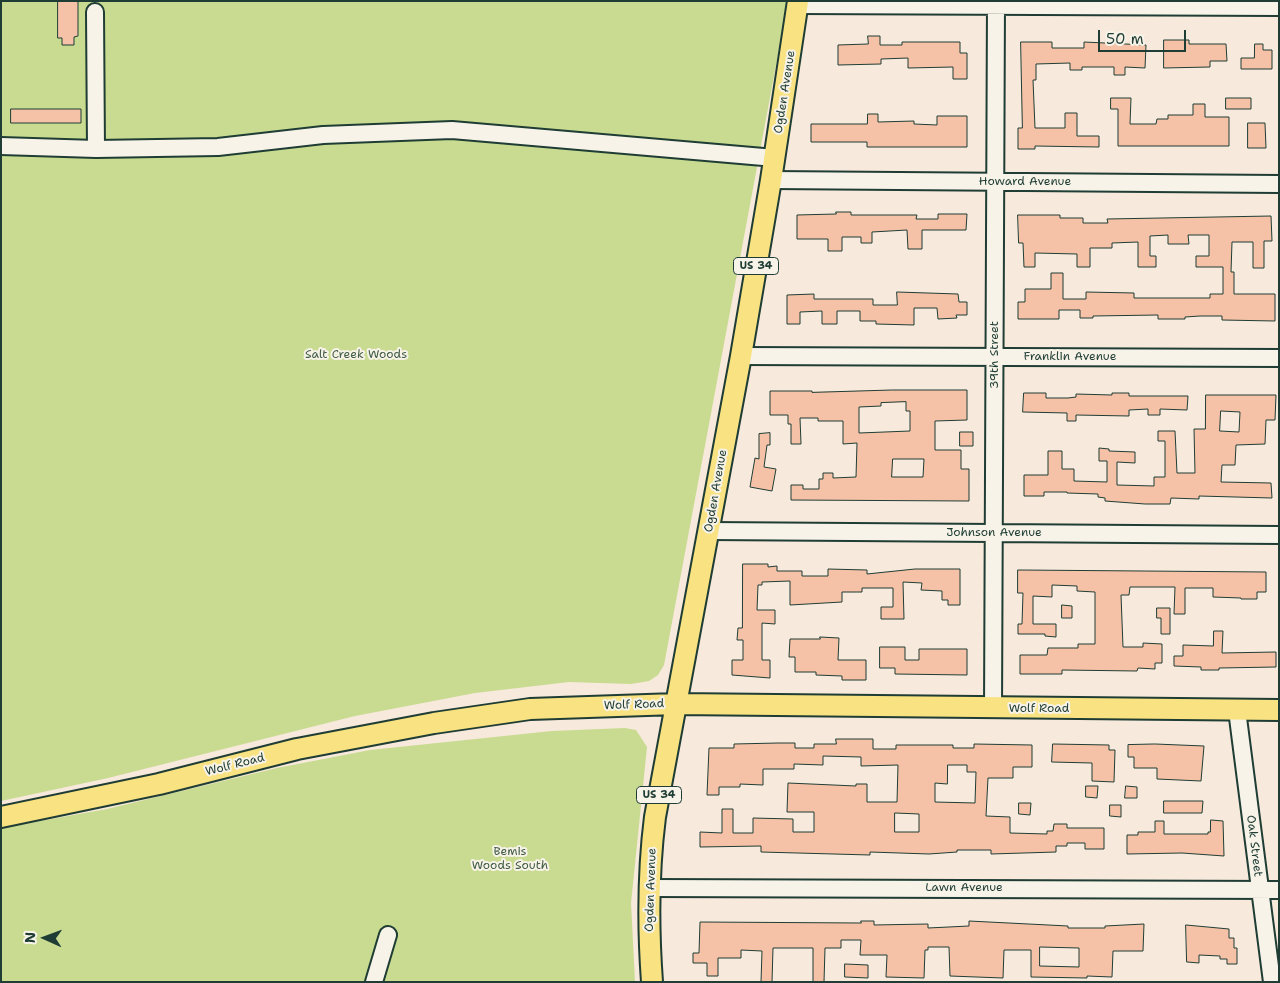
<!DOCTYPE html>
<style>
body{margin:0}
#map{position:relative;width:1280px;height:983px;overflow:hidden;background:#f7e9db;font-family:"Shantell Sans",sans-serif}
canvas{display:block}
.frame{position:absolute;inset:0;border:2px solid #1f3d34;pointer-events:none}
.north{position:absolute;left:20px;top:913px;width:50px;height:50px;-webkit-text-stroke:4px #f7f3e8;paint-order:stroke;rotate:272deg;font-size:14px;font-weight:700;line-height:20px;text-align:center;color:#1f3d34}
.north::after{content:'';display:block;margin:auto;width:18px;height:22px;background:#1f3d34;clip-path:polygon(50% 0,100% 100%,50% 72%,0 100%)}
.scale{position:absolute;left:1098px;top:30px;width:88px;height:22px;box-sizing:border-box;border:2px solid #1f3d34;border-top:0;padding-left:6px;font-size:15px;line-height:18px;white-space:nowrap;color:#1f3d34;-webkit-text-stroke:4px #f7f3e8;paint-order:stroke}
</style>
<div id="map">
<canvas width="1280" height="983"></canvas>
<div class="frame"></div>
<div class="north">N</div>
<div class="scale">50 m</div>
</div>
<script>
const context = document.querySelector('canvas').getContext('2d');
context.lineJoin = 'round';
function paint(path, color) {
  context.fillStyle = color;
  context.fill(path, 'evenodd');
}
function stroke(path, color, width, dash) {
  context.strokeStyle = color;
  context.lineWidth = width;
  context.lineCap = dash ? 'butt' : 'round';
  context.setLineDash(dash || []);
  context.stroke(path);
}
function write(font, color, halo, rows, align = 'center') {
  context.font = font + ' "Shantell Sans",sans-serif';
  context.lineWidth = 4;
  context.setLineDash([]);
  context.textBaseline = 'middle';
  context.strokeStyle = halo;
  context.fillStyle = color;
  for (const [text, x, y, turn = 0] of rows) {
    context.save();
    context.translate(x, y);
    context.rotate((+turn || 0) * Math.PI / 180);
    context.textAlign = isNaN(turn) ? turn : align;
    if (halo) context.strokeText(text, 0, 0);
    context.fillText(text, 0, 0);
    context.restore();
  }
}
const green = new Path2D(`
 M1,1H788L664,665L658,675L649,681L631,684L569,682L475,693L355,716L108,778L1,801Z
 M625,728L636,730L647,747L631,903L635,982H1V828L107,809L277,768L370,750L552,731Z`);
const building = new Path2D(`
 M58,1H78V36L74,37V45H62V38H58Z
 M868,36H880V45H902V42H960V53H967V79H953V67L908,68V58L881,59V64L838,65V45L868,44Z
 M1164,40H1189V44H1226L1227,61H1210V67L1164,68Z
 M1021,42H1052V48H1084V42L1146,45L1145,68L1125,67V75H1114V67H1082V70H1070V63L1036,64V80H1033L1035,128H1065V113H1077V136H1099V147L1035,146V149H1018V128H1022Z
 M1255,44H1263V50H1272V69H1241V58H1254Z
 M1111,98H1131L1130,124H1156L1157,119H1168V115H1193V104H1205V117H1229V146H1118V109H1111Z
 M1226,98H1251V109H1226Z
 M11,109H81V123H11Z
 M868,114H878V122L914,121V124L937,125V116H967V147H867V142H811V124H867Z
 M1248,123H1265L1266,148H1248Z
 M836,212H851V215H917L916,219H938V214H967L966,230H922V249H908L907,230L872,232V243H861V237H842V251H828V239H797V215L836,214Z
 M1018,215H1060V218H1083V223H1108L1107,219L1271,216L1272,241H1264V268H1253V242H1232L1231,272H1234V294H1275V321L1222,320V316H1200L1185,317V319H1158V315L1093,316V318H1080V310H1059V319H1018V302H1025V289H1051V273H1063V299H1086V292L1134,293V298H1210V294H1223V267H1196V256H1209V235H1188L1189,244H1168V235L1150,236V256H1156V267H1138V242L1112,243V248H1090V267H1077V254L1035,253V267H1024L1023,243H1019Z
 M897,292L958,294L959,302H967V315H956L957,318L938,319L937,308H914V325L876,324V321H860V311H837V324H822V311L800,312V324H787V295L814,294V299H873V305H897Z
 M892,390H967V420L935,421V450H961V469H969V501L791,500V485H803V489H819V479H823V473H833V478L856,477L857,443L843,444V421H818V418H800L801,444H791V424H788V415H770V391H812V392ZM906,402V411H910V431L859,433V407L881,406V403ZM893,459H924L923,477H892Z
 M1024,393H1046V398H1068L1076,397V394L1112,395V393H1129V396H1188L1187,410L1160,409V415H1148V409L1129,410V416L1076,415V421H1067V413L1023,412Z
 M1206,395H1276L1275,420H1266L1265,444L1236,445L1235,465H1222L1221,482L1271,483L1272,498L1199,496V499L1171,498L1170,504H1145L1105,501V498L1098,497V494L1067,493V492H1044V496H1024V475H1048V451H1062V469H1074V481L1107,482V461H1099V448L1109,449V451L1135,452V463L1117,462V485L1154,486V477H1165V441H1158V431H1175L1177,473H1195L1194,429H1205ZM1221,411L1240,412L1239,432L1220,431Z
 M960,432H973V446H960Z
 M770,433V445H767L764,467L776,469L772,491L750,487L755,458L759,459V434Z
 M743,564H768V567L777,566V571H802V576H828V569L867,570V574L915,569H960V605H948V600H942V591L921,590L922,583L903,582L904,619H881V607H893V588H862V592H842V602L790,605V581L762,582V585H758L757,610H775V624L762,623V660H770V678L732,675V660H743V640H737L738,628H742Z
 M1018,570L1266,572V592H1257V599H1241V598L1213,597V588H1185V614H1174L1175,587H1130L1129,595H1121L1123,647H1143V643L1162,644V663H1155V669L1138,668L1137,671L1062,670V674H1020V655H1047L1048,648H1078V644H1095V592L1077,591V586L1052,585V597L1033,596V624H1056V637L1045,636V634H1018V624H1022L1023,593H1018Z
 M1062,605L1072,606V618H1062Z
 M1157,608H1170V634H1161V618H1157Z
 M1214,631H1223L1222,653L1276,652V667L1219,668V670H1201V667L1174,666V656H1183V645L1213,646Z
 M820,637L839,638L838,660H866V680H842V676L816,675V672H795V657H789L790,639H820Z
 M880,647H905V660H919V649H967V675L895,674V668H880Z
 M836,739H873V749H896V745H953V748H974V744L1032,745V767H1013V778H988L986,816L1010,817V833L1047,834V831H1053L1054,824H1067V828H1104V849H1085V843H1067V846H1056V852L991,854V850H957V852L929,854L870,852V855L761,852V846L700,847V832L722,833V809H733V833H753V818L793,819V832H814V812H787L788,783L856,786V784H867V802H897L898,765L861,766V757L823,756V765L794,764V769H763V785L740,784V787H719V795H707L709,748H734V744L778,743H795V748H814V744H836ZM948,765H967V772H976L975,803L935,802V783L947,784ZM895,813L919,814V832H895Z
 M1053,744L1109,745V750H1115L1114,782L1092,781V763L1052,762Z
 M1155,744L1204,746L1201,781L1157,779V768H1134V757H1128V745Z
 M1086,786H1098L1097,798L1086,797Z
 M1126,786L1137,787V798H1125Z
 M1164,801H1203L1202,813H1164Z
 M1019,803H1031L1030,815L1019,814Z
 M1110,805H1121V817L1110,816Z
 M1211,820L1223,821L1224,856L1182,853L1127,854V835H1138V832H1155V821H1164V834H1208V832H1210Z
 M861,921H874V925L928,924V928L969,926V921L1068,926V928H1105V926L1144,924L1143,951H1113L1112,977L1087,976V978L1031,977V950H1004L1003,978L950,976L949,947H928V950H925L924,978L886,977L887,955H860L861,940H841V948H825L824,982H813V948H773L772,982H761L762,951L741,950V958H718V976H707V963H693V953H699L700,922L861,923ZM1040,947L1079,948V967L1040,966Z
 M1186,925L1229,929V938H1234V948H1237V964H1227V959H1220V956L1199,955V963L1187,962Z
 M845,964L868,965V978L845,977Z`);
const minor = new Path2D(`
 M798,5L1279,7
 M95,12L96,149
 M1,146L96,149L218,147L323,135L452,130L775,158
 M771,180L1279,184
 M741,356L1279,358
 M709,531L1279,535
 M993,709L996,1
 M1237,710L1272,982
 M649,888L1279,890
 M374,982L388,935`);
const major = new Path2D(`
 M1,817L159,784L297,749L434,723L530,709L676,704L1279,710
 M652,982C648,927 648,872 655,817L741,356L771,180L798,1`);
const shields = [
 [756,266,45],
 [659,795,45]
];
const shieldNames = [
 ["US 34",756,266],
 ["US 34",659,795]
];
const streetNames = [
 ["Ogden Avenue",785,92,-81],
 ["Howard Avenue",1025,182],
 ["39th Street",995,355,-90],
 ["Franklin Avenue",1070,357],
 ["Ogden Avenue",716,491,-80],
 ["Johnson Avenue",994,533],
 ["Wolf Road",634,705,-2],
 ["Wolf Road",1039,709],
 ["Wolf Road",235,765,-14],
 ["Oak Street",1254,846,83],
 ["Lawn Avenue",964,888],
 ["Ogden Avenue",651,890,-88]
];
const parkNames = [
 ["Salt Creek Woods",356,355],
 ["Bemis",510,852],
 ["Woods South",510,866]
];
paint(green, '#c8db90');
paint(building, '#f6c2a7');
stroke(building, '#1f3d34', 1);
stroke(minor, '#1f3d34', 20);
stroke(major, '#1f3d34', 24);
stroke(minor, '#f7f3e8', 16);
stroke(major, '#f8e281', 20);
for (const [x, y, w] of shields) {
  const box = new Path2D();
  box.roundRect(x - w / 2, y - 8.5, w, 17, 4);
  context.fillStyle = '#f7f3e8';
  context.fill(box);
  stroke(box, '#1f3d34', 1);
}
write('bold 11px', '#1f3d34', null, shieldNames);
write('12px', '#1f3d34', '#f7f3e8', streetNames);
write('12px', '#415d46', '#f7f3e8', parkNames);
</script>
